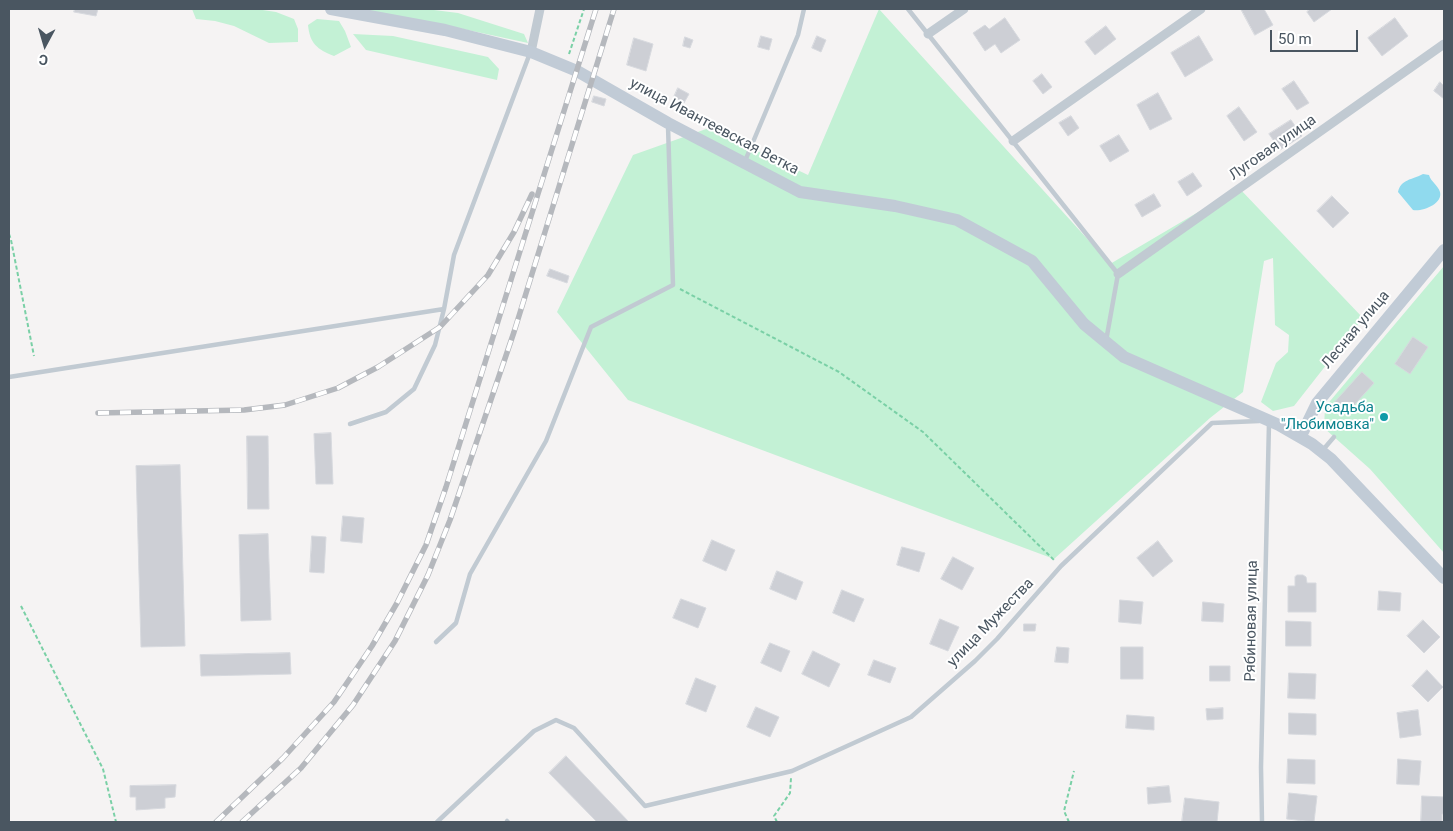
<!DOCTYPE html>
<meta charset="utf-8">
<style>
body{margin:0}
#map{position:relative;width:1453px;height:831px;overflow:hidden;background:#f5f3f3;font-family:Roboto,sans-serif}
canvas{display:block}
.frame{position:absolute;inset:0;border:10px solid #4a5661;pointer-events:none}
.north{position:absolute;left:20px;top:20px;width:50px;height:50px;-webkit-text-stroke:4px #fff;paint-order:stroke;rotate:186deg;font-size:14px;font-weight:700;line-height:20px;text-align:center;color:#4a5661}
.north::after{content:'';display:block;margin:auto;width:18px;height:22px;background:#4a5661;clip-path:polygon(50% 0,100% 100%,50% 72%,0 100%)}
.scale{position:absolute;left:1270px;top:30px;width:88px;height:22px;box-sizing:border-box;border:2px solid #4a5661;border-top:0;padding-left:6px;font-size:15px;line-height:18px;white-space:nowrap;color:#4a5661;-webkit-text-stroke:4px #fff;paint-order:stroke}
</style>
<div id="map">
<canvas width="1453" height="831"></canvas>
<div class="frame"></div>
<div class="north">С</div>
<div class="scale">50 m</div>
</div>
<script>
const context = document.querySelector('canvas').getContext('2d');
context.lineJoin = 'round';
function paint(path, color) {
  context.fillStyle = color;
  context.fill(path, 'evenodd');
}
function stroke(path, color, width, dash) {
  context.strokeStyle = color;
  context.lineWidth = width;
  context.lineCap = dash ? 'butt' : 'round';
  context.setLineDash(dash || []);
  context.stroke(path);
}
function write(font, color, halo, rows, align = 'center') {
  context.font = font + ' Roboto,sans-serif';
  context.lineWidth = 4;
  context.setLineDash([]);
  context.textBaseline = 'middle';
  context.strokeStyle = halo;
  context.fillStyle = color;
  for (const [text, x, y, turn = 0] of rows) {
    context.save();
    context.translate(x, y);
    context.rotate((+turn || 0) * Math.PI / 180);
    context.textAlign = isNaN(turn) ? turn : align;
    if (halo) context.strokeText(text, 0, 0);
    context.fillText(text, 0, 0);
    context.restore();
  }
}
const green = new Path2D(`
 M192,9H256L276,12L294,19L298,29V42L269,43L234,26L215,21L196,19Z
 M346,9H426L458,13L524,34L528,43L463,29Z
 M879,9L1110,264L1239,188L1363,318L1294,406L1273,411L1261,402L1276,363L1288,352L1289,335L1275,325L1273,258L1264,261L1243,392L1210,418L1054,559L628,400L557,312L633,155L709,128L808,175Z
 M317,19L339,21L345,31L351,47L334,56C317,49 310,44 308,25Z
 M353,34L393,36L488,57L499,69L497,80L366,50Z
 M1444,266V553L1370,469L1324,428L1325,407Z`);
const water = new Path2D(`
 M1423,174L1429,175C1431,182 1438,185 1440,192C1443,204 1422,212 1413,210L1398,192C1401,179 1412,180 1423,174Z`);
const building = new Path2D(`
 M75,9H98L96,16L74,12Z
 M1241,9H1264L1273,25L1255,35Z
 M1310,9H1332L1314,22L1307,12Z
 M1005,18L1020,40L1001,53L995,44L985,51L973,33L985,25L989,29Z
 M1395,18L1408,36L1382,56L1368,38Z
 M1106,26L1116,39L1095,55L1085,42Z
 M761,36L772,39L769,50L758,47Z
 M817,36L826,40L821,52L812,48Z
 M1199,36L1213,60L1185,77L1171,53Z
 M685,37L693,40L690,48L683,46Z
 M634,38L653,44L646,71L627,65Z
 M1042,74L1052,87L1043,94L1033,81Z
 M1294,81L1309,103L1297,110L1282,89Z
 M1440,82L1444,86V99L1434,91Z
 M678,88L689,94L684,103L674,97Z
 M1158,93L1172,119L1150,130L1137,105Z
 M594,96L606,99L604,106L592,102Z
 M1239,107L1257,132L1244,141L1227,116Z
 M1071,116L1079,128L1068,136L1059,123Z
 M1291,120L1302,136L1280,150L1269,134Z
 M1119,135L1129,151L1110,162L1100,146Z
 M1193,173L1202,186L1187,196L1178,182Z
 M1154,194L1161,206L1142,217L1135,205Z
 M1332,196L1349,213L1333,228L1317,211Z
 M550,269L569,276L567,283L547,276Z
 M1413,337L1428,347L1410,374L1395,364Z
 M1362,372L1374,383L1347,413L1335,402Z
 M331,433L333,484H316L314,434Z
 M247,436H268L269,509H248Z
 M180,465L185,646L141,647L136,466Z
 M343,516L364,518L362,543L341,541Z
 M268,534L271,620L241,621L239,535Z
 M312,536L326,537L324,573L310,572Z
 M712,540L735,550L726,571L703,561Z
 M1158,541L1173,561L1153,577L1137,558Z
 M902,547L925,553L919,572L897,565Z
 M953,557L974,568L962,590L941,579Z
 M777,571L803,582L796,600L770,589Z
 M1297,575H1303L1306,577L1307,583H1316V612H1288V586H1295V577Z
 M842,590L864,599L854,622L833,613Z
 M1379,591L1401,593L1400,611L1378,610Z
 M681,599L706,608L698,628L673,618Z
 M1120,600L1143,602L1141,624L1119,622Z
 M1203,602L1224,604L1223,622L1202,621Z
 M940,619L959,627L948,651L930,644Z
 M1423,620L1440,637L1424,653L1407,636Z
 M1286,621L1311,622V646H1286Z
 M1024,624H1036L1035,631H1024Z
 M770,643L790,651L781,672L761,663Z
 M1057,647L1069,648L1068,663L1055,662Z
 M1121,647H1143V679H1121Z
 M813,651L840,664L829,687L802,674Z
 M290,653L291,674L201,676L200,655Z
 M874,660L896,668L890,683L868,675Z
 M1210,666H1230V681H1210Z
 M1427,670L1443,687L1428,702L1412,686Z
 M1289,673L1316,674L1315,699L1288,698Z
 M696,678L716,686L706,712L686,704Z
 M756,707L779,717L770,737L747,727Z
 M1223,708V719L1207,720L1206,709Z
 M1418,710L1421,735L1400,738L1397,713Z
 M1289,713L1316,714V735L1289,734Z
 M1127,715L1154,717V730L1126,728Z
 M566,756L629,822H597L549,773Z
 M1288,759L1315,760V784L1287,783Z
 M1398,759L1421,761L1419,785L1397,784Z
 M176,785L175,797L165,798V808L136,810V797H130V786Z
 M1169,786L1171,802L1148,804L1147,788Z
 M1289,793L1317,796L1314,822L1287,819Z
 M1422,796L1444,797V814H1442V822H1421Z
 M1185,798L1219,802L1217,822H1182Z`);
const path = new Path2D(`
 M569,54L584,9
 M9,234L11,240L34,356
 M680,289L839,372L923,432L1055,561
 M21,606L103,769L116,822
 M777,822L774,816L790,793L791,778
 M1069,822L1064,811L1074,771`);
const lane = new Path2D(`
 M908,9L1118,274L1106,341
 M745,161L798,35L804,9
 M9,377L444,309L454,255L530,53
 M350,424L386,412L414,389L435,345L444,309
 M1322,451L1334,437
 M436,642L456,623L470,574L546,441L591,327L673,285L668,126
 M507,821L508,822
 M437,822L534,731L556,720L574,728L645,806L792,771L911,717L975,661L997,639L1061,566L1212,423L1259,421
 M1262,822L1261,767L1269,423`);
const street = new Path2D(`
 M928,34L964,9
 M531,52L540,9
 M1013,141L1201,9
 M1118,274L1444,44`);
const secondary = new Path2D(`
 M331,9L445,30L531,52L577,71L668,123L800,192L895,206L957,220L1032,261L1084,324L1124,357L1279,425L1312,444L1331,459L1444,578
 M1301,436L1317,403L1444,250`);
const rail = new Path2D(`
 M98,413L244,410L285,405L338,388L378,367L440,327L488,275L514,232L532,194
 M216,822L283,758L334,702L372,646L397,603L426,545L446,487L596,9
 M242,822L301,768L353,705L395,641L428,575L450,520L514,332L614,9`);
const markers = [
 [1384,417,5,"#0f9aa8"]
];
const streetNames = [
 ["улица Ивантеевская Ветка",714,127,28],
 ["Луговая улица",1273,148,-35],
 ["Лесная улица",1356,330,-50],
 ["Рябиновая улица",1252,621,-89],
 ["улица Мужества",991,623,-46]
];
const cultureNames = [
 ["Усадьба",1374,408],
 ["\"Любимовка\"",1374,425]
];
paint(green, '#c3f1d5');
paint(water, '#90daee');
paint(building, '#cdcfd5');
stroke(building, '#d7d9de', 1);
stroke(path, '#7ad0a6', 2, [4, 2.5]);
stroke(lane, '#c1cad2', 4.5);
stroke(street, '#c1cad2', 9);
stroke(secondary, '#c1cbd6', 12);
stroke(rail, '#b5b8bd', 5.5);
stroke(rail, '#fff', 4, [11]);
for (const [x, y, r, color] of markers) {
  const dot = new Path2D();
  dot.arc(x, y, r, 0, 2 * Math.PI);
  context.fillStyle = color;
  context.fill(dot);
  stroke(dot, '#fff', 2);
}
write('15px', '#4a5661', '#fff', streetNames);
write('15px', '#0d838f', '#fff', cultureNames, 'right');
</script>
